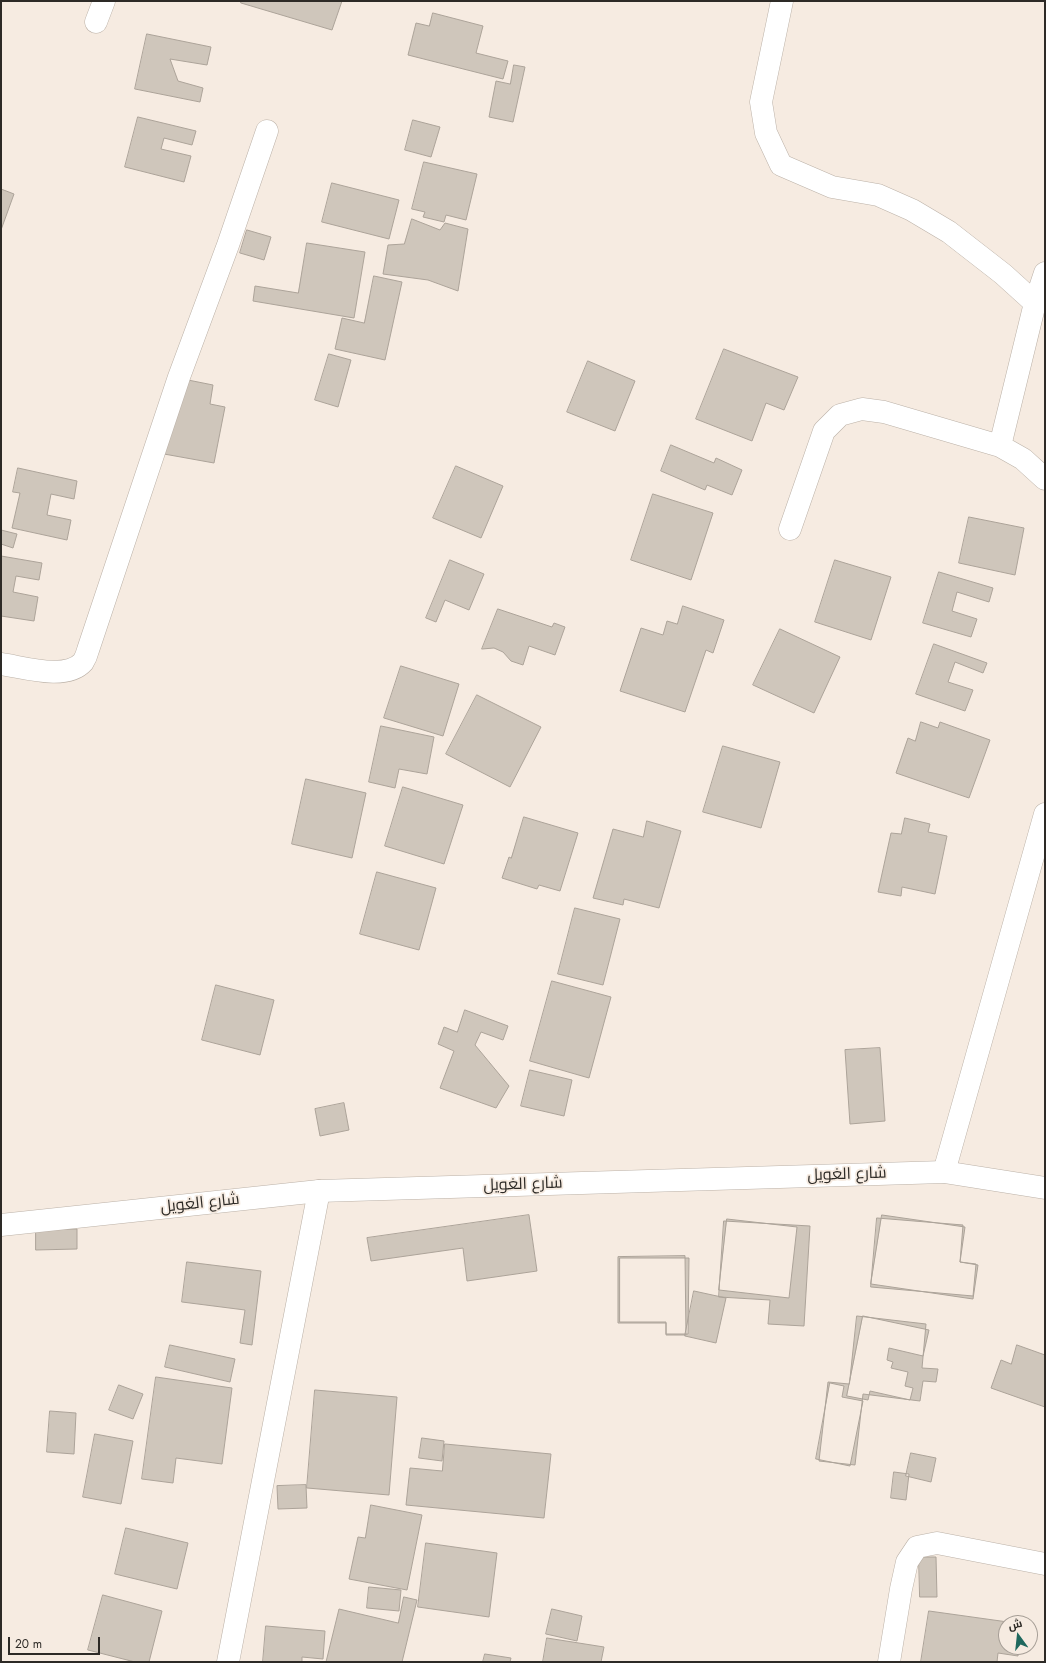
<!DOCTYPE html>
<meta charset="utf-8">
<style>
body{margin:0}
#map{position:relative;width:1046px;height:1663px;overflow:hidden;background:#f6ebe1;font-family:Jost,Cairo,sans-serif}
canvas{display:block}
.frame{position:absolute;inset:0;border:2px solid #2d2a26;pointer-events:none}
.north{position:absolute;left:998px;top:1615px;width:40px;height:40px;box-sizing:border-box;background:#f6ebe1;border:1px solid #a69e96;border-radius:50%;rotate:345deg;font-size:11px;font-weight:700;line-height:16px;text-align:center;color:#2d2a26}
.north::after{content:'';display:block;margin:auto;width:14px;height:18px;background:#1f685e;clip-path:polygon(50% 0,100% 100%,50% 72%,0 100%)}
.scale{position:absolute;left:8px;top:1637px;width:92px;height:18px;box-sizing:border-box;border:2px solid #2d2a26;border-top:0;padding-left:5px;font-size:12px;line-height:14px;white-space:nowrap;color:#2d2a26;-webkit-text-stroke:3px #f6ebe1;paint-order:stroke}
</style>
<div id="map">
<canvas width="1046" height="1663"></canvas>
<div class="frame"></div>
<div class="north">ش</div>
<div class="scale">20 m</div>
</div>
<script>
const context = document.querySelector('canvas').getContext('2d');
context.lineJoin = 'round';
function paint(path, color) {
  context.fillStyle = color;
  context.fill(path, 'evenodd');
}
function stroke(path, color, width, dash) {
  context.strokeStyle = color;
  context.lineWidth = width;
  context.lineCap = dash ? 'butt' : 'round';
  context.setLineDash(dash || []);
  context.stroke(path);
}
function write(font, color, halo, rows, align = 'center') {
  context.font = font + ' Jost,Cairo,sans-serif';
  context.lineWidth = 3.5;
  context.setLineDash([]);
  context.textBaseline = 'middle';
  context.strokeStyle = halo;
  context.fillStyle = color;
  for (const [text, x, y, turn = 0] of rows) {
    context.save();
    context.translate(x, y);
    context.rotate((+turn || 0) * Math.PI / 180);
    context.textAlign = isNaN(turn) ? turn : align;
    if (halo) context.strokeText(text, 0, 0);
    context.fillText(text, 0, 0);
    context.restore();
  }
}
const building = new Path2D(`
 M241,1H342L332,30L241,3Z
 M433,13L483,26L476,53L508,61L503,79L408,55L416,23L429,26Z
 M147,34L211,47L207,65L170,59L178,81L203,88L200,102L135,89Z
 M514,65L525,67L513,122L489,117L496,81L510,84Z
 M138,117L196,131L192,145L164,138L161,149L191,156L184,182L125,167Z
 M413,120L440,127L431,157L405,150Z
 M424,162L477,174L466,220L446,215L444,222L423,217L425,212L412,209Z
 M332,183L399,200L389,239L322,222Z
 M1,189L14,194L1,230Z
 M412,219L440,230L445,223L468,229L458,291L428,280L383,274L388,245L404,244Z
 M247,230L271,237L264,260L240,253Z
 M307,243L365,252L354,318L253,301L255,286L298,293Z
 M374,276L402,282L385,360L335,349L342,318L364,323Z
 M724,349L798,377L784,410L766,403L752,441L696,419Z
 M329,354L351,360L338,407L315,400Z
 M588,361L635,381L615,431L567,412Z
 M178,378L213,385L210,404L225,407L214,463L164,454Z
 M671,445L714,463L716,458L742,470L732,495L707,485L705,490L661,471Z
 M456,466L503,486L481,538L433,518Z
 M18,468L77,481L74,499L51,494L47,515L71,520L67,540L12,528L20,493L13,492Z
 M653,494L713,513L691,580L631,560Z
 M969,517L1024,528L1015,575L959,563Z
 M1,530L17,534L13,548L1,544Z
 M1,556L42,563L39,580L16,576L13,592L38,597L34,621L1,616Z
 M450,560L484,574L469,610L445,600L436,622L426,618Z
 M835,560L891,577L871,640L815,622Z
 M939,572L993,588L989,602L957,592L952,611L977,619L971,637L923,623Z
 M683,606L724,620L713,653L706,650L685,712L620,691L641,628L663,635L667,621L677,624Z
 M498,609L552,627L554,623L565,627L555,655L529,646L523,665L511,661L503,652L494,648L482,649Z
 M780,629L840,657L814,713L753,685Z
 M934,644L987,663L983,673L955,662L948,682L973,690L965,711L916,694Z
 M401,666L459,684L443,736L384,718Z
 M477,695L541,727L510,787L446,754Z
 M921,722L938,728L940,722L990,740L969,798L896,773L908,738L915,741Z
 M381,726L434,737L427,774L399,769L395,788L369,782Z
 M723,746L780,762L761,828L703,812Z
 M306,779L366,793L352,858L292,844Z
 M403,787L463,805L444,864L385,846Z
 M524,817L578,833L560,891L539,885L537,889L502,878L509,857L511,858Z
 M905,818L930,824L928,832L947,836L935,894L902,887L901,896L878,892L891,833L901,834Z
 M647,821L681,831L659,908L624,899L623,905L593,898L613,829L643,837Z
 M377,872L436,888L419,950L360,934Z
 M575,908L620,919L603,985L558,974Z
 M552,981L611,997L589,1078L530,1061Z
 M216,985L274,1000L260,1055L202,1040Z
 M465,1010L508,1026L503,1040L481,1032L475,1045L509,1086L496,1108L440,1088L454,1051L438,1044L444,1027L457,1032Z
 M880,1048L885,1121L850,1124L845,1050Z
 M530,1070L572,1080L564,1116L521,1106Z
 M344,1103L349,1130L320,1136L315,1109Z
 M529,1215L537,1271L467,1281L463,1248L371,1261L367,1238Z
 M882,1215L965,1227L960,1262L978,1265L973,1299L871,1284Z
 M877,1218L963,1225L960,1262L976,1264L973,1296L871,1287Z
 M727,1219L797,1227L789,1298L719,1290Z
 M724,1221L810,1226L804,1326L768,1324L770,1300L719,1297Z
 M36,1229H77V1249L36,1250Z
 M685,1256L686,1335H666V1323H618V1257Z
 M620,1258H689L688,1334H666V1322H620Z
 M187,1262L261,1271L252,1345L240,1343L245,1310L182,1302Z
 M694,1291L726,1298L716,1343L685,1336Z
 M857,1316L926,1324L922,1368L938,1369L936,1382L923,1381L920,1401L863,1394L855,1465L819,1461L828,1382L849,1384Z
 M863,1316L929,1330L923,1356L889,1348L887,1360L893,1362L891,1368L908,1372L905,1386L913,1388L910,1400L870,1391L868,1400L847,1396Z
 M170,1345L235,1359L230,1382L165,1367Z
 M1017,1345L1045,1355V1407L991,1388L1001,1360L1011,1364Z
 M156,1377L232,1388L222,1464L176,1458L173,1483L142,1479Z
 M830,1383L844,1386L842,1397L863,1401L850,1466L816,1459Z
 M119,1385L143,1394L133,1419L109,1410Z
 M315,1390L397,1397L389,1495L307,1488Z
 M50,1411L76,1413L74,1454L47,1452Z
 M95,1434L133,1441L121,1504L83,1497Z
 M422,1438L444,1441L442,1461L419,1458Z
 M445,1444L551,1454L544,1518L406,1505L410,1468L442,1471Z
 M911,1453L936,1458L931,1482L906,1476Z
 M894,1472L909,1474L906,1500L891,1498Z
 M306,1485L307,1508L278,1509L277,1486Z
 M371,1505L422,1515L407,1590L349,1579L358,1537L365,1538Z
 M126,1528L188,1543L177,1589L115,1574Z
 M426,1543L497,1553L489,1617L418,1607Z
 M919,1557H936L937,1597H920Z
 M369,1587L401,1590L399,1611L367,1608Z
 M103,1595L162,1611L149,1662H135L88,1650Z
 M404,1597L417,1600L402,1662H326L339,1609L398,1623Z
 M552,1609L582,1616L577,1641L546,1634Z
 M929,1611L1015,1623H1006V1647H1019L1018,1656L998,1653L997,1662H921Z
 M266,1626L325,1631L323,1659L302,1657V1662H263Z
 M547,1638L604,1647L601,1662H543Z
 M485,1654L511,1658L510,1662H483Z`);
const minor = new Path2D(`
 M782,1L761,102L766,133L781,165L832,187L878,195L912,210L949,232L1003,274L1035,303
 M96,22L104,1
 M1000,446L1035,303L1045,273
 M790,529L824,431L840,415L862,409L884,412L1000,446L1023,459L1045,479
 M1,664C23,667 66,681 83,662C85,659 87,654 88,650L179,377L228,245L267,131
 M944,1172L1045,814
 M228,1662L319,1191
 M889,1662L901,1589L907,1562L917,1547L937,1543L1045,1564`);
const tertiary = new Path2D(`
 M1,1225L319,1191L944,1172L1045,1188`);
const streetNames = [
 ["شارع الغويل",847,1175,-2],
 ["شارع الغويل",523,1185,-2],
 ["شارع الغويل",200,1204,-6]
];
paint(building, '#cfc6bb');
stroke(building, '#aca399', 1);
stroke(minor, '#bbb1a7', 23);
stroke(tertiary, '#bbb1a7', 23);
stroke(minor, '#fff', 22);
stroke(tertiary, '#fff', 22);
write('16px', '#2d2a26', '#f6ebe1', streetNames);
</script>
